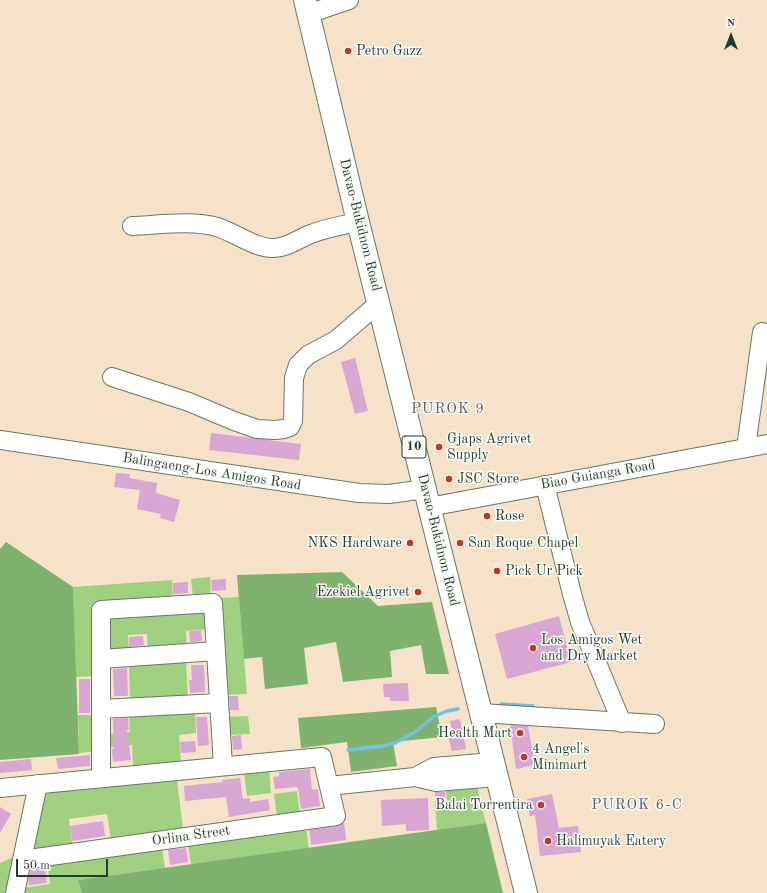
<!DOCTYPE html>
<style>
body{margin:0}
#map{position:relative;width:767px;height:893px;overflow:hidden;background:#f5e2c8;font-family:"Old Standard TT",serif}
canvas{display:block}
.north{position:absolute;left:711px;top:16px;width:40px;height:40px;-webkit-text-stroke:3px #fdfcf7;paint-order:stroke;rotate:0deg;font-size:11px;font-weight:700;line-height:16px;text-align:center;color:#1f3d34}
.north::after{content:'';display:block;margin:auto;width:14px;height:18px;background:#1f3d34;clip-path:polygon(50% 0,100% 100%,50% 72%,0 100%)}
.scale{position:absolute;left:16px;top:859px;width:92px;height:18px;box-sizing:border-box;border:2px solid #1f3d34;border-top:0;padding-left:5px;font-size:12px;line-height:14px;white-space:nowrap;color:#1f3d34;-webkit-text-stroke:3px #fdfcf7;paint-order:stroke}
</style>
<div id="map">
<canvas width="767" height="893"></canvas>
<div class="north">N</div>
<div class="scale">50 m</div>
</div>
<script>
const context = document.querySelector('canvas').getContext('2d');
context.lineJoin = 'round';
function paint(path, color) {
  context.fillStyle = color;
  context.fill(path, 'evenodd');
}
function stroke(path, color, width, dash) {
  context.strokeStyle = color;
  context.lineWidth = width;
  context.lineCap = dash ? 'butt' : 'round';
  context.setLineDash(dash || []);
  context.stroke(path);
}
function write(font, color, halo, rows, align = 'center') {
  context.font = font + ' "Old Standard TT",serif';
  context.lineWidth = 3;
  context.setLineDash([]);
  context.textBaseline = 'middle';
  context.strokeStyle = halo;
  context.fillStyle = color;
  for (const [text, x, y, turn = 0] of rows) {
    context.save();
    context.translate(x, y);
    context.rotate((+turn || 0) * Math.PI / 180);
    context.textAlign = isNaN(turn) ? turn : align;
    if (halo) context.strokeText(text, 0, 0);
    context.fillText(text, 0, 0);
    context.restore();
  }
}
const green = new Path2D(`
 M210,577L211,596L193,597L191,579Z
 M172,580L173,599L95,605L96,676L76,677L73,587Z
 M239,597L247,694L225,695L220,598Z
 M205,612L206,629L186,631L187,649L148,651L147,634L128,635L129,652L111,653L108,618Z
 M186,662L188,699L130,701L129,665Z
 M195,711L196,733L179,735L181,762L133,766L132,745L111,747V734L130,732L129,714Z
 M78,715H96V751L79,753Z
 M248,716L250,734L228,735L227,717Z
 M269,770L271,793L247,796L244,772Z
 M177,780L183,829L111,839L107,814L69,819L72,844L35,849L34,848L44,797L46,794L56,791Z
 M476,783L486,823L437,830L435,802L447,801L446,786Z
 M297,791L300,813L277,816L274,794Z
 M306,828L309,848L191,865L188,844Z
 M162,848L165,868L78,880L82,893H22L23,888L50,884L47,863Z
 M16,856L8,893H0V863Z`);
const forest = new Path2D(`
 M6,542L73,587L79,754L0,760V549Z
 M342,572L378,606L432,602L449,674H426L421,645L390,651L392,677L343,682L336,642L304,648L308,684L265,689L262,657L244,659L237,575Z
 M436,707L442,737L393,742L397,766L351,772L347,742L301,748L298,718Z
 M486,823L503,893H82L78,880Z`);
const stream = new Path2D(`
 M501,704L533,706
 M348,750L382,746L395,743L415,732L435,716L447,711L458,709`);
const building = new Path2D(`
 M355,358L368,411L355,414L341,362Z
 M211,433L301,444L299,460L209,450Z
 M116,473L130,474L129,478L157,483L156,493L180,500L174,522L160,518L161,514L137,509L140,490L114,487Z
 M226,579V590L212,591L211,580Z
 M188,582V593L173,594V583Z
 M559,616L571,662L507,679L495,634Z
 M201,630L202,641L190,642L189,631Z
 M143,636L144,645L129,647V637Z
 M191,665H204L205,692L190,693L189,680H192Z
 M127,668L128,696H114L113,669Z
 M79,679H90V713H79Z
 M408,683L409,701H390V697H384L383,684Z
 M229,696H238L239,710H230Z
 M196,717H207L209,745L198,746Z
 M128,718L129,730H127L131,760L113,762L112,749L114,748L113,719Z
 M460,719L466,749L452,751L448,736L453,735L450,721Z
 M510,725L528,726L535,765L516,769Z
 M241,735L242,749L233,750L232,736Z
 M195,741L196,752L181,753L180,742Z
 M90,755V766L58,769L56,758Z
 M31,759L32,770L0,773V762Z
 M310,769L312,790L318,789L320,806L301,809L298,788L297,787L275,789L273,777L279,776V772Z
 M240,778L243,799L250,798V802L268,799L270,810L229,817L226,797L185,801L184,786L223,782L222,780Z
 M435,792H445V800H435Z
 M552,794L559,828L578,826L581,852L540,856L535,815L530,816L527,799Z
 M428,798L429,830L406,831V824L382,826L381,800Z
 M0,807L11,814L0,833Z
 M103,821L105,836L72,841L70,826Z
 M344,822L346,840L311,845L309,830L337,826Z
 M186,848L188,862L170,865L168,850Z
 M45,868L47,883L29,885L28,880L31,870Z`);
const minor = new Path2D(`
 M308,14L349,0
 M132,226C158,225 192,220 217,227C234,232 256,249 274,248C288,248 299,238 311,234C326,228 343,225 358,222
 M112,377L189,402L234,421L257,429L275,430L284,429L290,427L293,421L294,378L298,365L308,355L336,340L379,303
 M0,440L359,493L389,494L425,489
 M746,448L762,332
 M545,485L572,594L580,622L622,723
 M429,507L767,444
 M101,659L216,651
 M101,709L219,703
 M481,713L655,724
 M415,777L434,767L493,762
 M101,778V610L213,603L223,766
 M329,786L415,777L436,782L497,777
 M0,788L322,757L336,816L22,860
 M15,893L38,784`);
const highway = new Path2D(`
 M305,0L358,222L526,893`);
const markers = [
 [348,51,4,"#c8321e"],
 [439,447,4,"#c8321e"],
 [449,479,4,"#c8321e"],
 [487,516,4,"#c8321e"],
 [410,543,4,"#c8321e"],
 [460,543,4,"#c8321e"],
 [497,571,4,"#c8321e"],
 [418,592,4,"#c8321e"],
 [533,648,4,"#c8321e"],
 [520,733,4,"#c8321e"],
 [524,757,4,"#c8321e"],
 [541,805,4,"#c8321e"],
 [548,841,4,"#c8321e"]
];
const shields = [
 [414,447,24]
];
const shieldNames = [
 ["10",414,447]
];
const poiNames = [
 ["Petro Gazz",356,51],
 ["Gjaps Agrivet",447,439],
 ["Supply",447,455],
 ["JSC Store",457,479],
 ["Rose",495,516],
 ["NKS Hardware",402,543,"right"],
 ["San Roque Chapel",468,543],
 ["Pick Ur Pick",505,571],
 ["Ezekiel Agrivet",410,592,"right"],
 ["Los Amigos Wet",541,640],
 ["and Dry Market",541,656],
 ["Health Mart",512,733,"right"],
 ["4 Angel's",532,749],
 ["Minimart",532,765],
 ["Balai Torrentira",533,805,"right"],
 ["Halimuyak Eatery",556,841]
];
const streetNames = [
 ["Davao-Bukidnon Road",360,225,76],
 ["Balingaeng-Los Amigos Road",212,472,9],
 ["Biao Guianga Road",598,475,-10],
 ["Davao-Bukidnon Road",438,540,76],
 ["Orlina Street",191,836,-8]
];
const neighbourhoodNames = [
 ["PUROK 9",448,409],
 ["PUROK 6-C",637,805]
];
paint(green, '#9fd080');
paint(forest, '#7fb26e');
stroke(stream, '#6ec2ea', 3.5);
paint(building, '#d8a6d3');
stroke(minor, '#6a7768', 20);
stroke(highway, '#6a7768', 24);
stroke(minor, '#fff', 18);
stroke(highway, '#fff', 22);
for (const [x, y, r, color] of markers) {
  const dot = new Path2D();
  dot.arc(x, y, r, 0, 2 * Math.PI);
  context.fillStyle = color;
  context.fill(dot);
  stroke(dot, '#fdfcf7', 1.5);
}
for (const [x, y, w] of shields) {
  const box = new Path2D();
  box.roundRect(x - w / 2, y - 11, w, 22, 3);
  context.fillStyle = '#fdfcf7';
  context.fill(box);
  stroke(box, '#1f3d34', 1);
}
write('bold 13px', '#1f3d34', null, shieldNames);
write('14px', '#1f3d34', '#fdfcf7', poiNames, 'left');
write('14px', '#1f3d34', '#fdfcf7', streetNames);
context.letterSpacing = '1px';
write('15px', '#60626c', '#fdfcf7', neighbourhoodNames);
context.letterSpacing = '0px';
</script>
